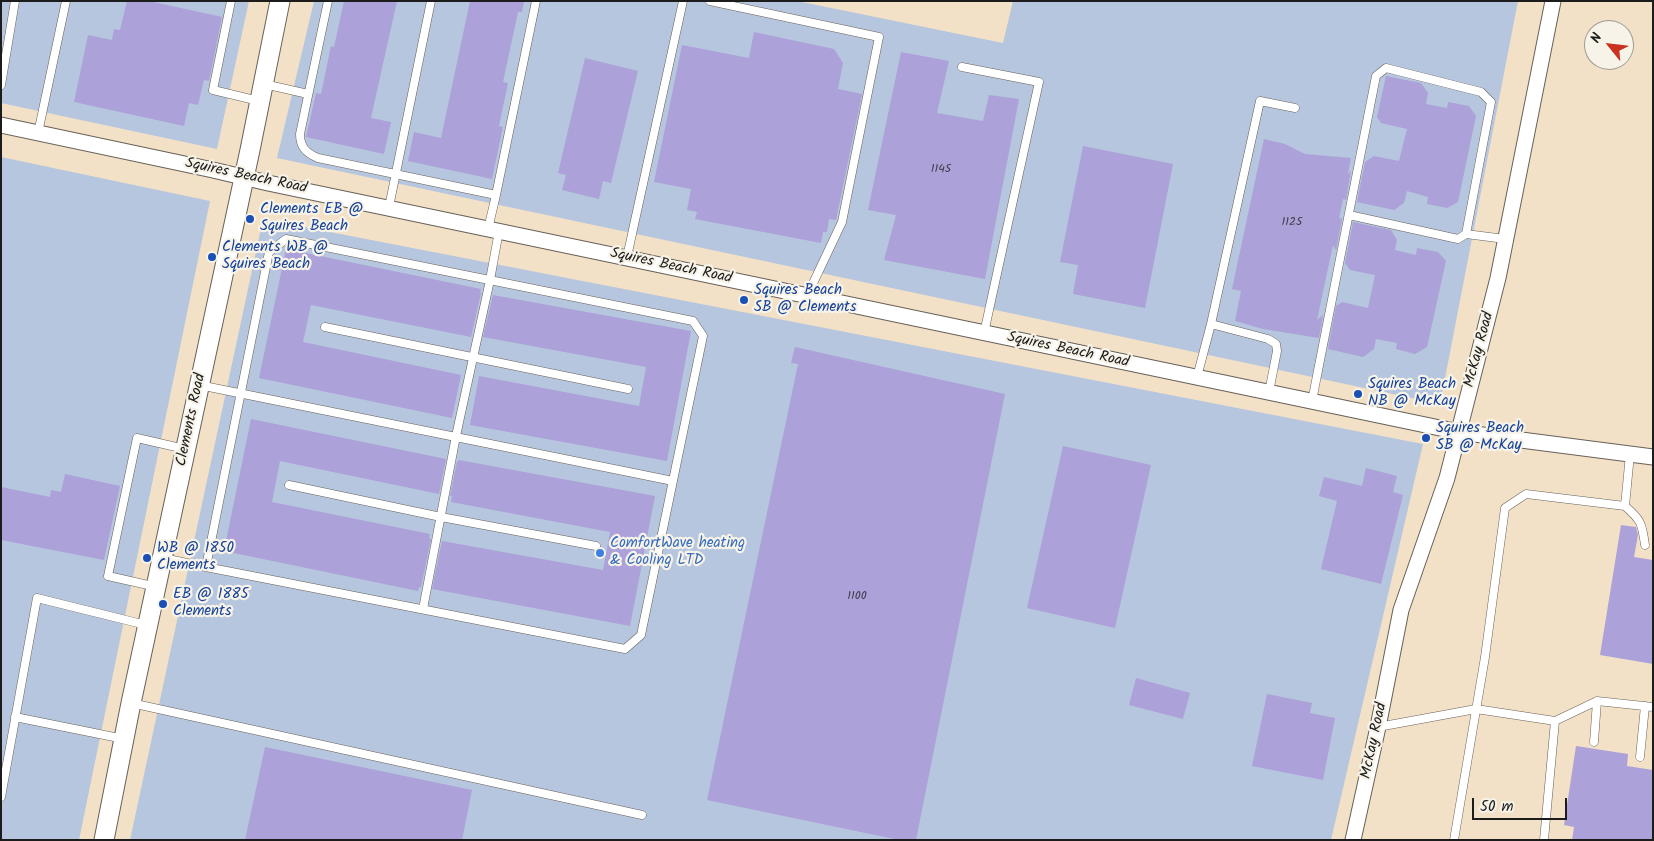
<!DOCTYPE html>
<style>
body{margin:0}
#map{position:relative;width:1654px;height:841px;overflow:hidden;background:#f3e1c7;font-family:Kalam,sans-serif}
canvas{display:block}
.frame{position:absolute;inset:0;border:2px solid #1c1c1c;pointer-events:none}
.north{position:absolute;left:1584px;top:20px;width:50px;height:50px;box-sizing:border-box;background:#f7f3e8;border:1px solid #9f9d96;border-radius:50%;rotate:299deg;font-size:14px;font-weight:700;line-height:20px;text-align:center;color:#1c1c1c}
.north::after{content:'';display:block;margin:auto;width:18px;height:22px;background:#c8321e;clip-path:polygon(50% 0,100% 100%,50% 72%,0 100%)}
.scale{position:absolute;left:1472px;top:798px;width:95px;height:22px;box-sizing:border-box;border:2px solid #1c1c1c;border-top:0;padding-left:6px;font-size:15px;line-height:18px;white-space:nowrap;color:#1c1c1c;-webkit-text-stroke:4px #f7f3e8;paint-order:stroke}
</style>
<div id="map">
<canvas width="1654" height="841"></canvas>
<div class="frame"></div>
<div class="north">N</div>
<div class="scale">50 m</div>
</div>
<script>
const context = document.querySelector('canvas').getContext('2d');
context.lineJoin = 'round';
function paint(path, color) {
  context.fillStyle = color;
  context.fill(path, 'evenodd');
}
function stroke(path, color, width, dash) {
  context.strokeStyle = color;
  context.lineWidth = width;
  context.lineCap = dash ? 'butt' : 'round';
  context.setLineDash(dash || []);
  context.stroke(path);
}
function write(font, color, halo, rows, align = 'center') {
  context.font = font + ' Kalam,sans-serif';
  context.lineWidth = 4.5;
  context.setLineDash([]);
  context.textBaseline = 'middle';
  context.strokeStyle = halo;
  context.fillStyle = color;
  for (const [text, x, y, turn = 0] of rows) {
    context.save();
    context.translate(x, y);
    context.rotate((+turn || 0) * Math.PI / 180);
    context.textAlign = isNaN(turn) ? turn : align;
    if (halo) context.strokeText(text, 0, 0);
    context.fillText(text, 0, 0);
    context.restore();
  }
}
const industrial = new Path2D(`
 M1,1H249L217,149L1,103Z
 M314,1H797L1003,43L1013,1H1518L1440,404L277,158Z
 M1,157L210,201L79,840H1Z
 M263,219L1423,444L1331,840H130Z`);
const building = new Path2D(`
 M127,1H149L222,17L209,81L204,80L198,105L189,103L184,126L74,102L88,35L112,40L114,29L120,30Z
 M344,1H397L371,118L391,122L384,154L306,137L316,93L321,94L331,46L334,47Z
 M470,1H524L522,12H518L503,82L508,83L499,126L503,127L492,179L408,161L414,132L441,138Z
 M754,32L834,49L843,63L838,89L862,94L836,220L829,219L827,232H823L821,243L695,219L697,212L687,210L691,189L654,182L682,45L749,58Z
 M901,52L949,61L937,113L983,121L989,95L1019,99L985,279L884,260L896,215L868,210Z
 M585,58L638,71L611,183L603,181L599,199L562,190L566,175L558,173Z
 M1386,76L1421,83L1428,93L1426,104L1447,108L1448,102L1469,106L1476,116L1458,202L1447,208L1427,204L1428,197L1407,191L1404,203L1394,210L1357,202L1365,162L1374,156L1399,161L1407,129L1381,123L1377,117Z
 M1264,139L1285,144L1305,154L1351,158L1348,174L1351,171L1346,200L1343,199L1339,218L1342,219L1336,250L1333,245L1317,320L1323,315L1319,338L1263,329L1235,321L1241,291L1232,289Z
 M1083,146L1173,164L1145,308L1073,294L1078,265L1060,262Z
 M1353,222L1391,230L1397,240L1395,250L1416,255L1417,248L1438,252L1446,261L1427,347L1415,354L1396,349L1397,343L1376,339L1374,349L1363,357L1328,349L1336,306L1342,302L1368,308L1375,275L1350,270L1345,263Z
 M286,249L481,289L480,292L481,293L471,337L311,305L303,342L461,375L452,418L259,378Z
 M493,295L691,331L667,461L470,425L479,376L639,406L646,367L483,337Z
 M795,347L1005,394L916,840H899L707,800L798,364L791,363Z
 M251,419L446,459L439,494L280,461L272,502L430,534L429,538L431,539L421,587H419L418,591L224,551Z
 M1063,446L1151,465L1115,628L1027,608Z
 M459,460L655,496L630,626L432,589L442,541L603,570L610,532L451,502L452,496H450L457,462Z
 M1366,468L1397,476L1393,492L1403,495L1381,584L1321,569L1337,501L1319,496L1324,477L1362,486Z
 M65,474L120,486L104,560L1,540V487L50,497L51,490L61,492Z
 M1621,525L1636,527L1638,535L1634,557L1653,560V664L1600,655Z
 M1136,678L1190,693L1183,719L1129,705Z
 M1267,694L1312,703L1310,713L1335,718L1323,780L1252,766Z
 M1576,746L1628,754L1627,766L1653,770V840H1572L1574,827L1564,825Z
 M265,747L472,790L462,840H245Z`);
const service = new Path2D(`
 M231,1L213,90L259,101
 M328,1L300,134C300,147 306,153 318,158L496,195L536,1
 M710,1L879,37L842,222L807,296
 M962,67L1039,82L984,333
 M264,84L308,94
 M1,85L15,1
 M38,133L66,1
 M389,207L431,1
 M1349,215L1458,239L1466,234
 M488,229L496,195
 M627,257L683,1
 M1211,324L1268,339L1276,344L1277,351L1269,392
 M325,327L628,389
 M1197,377L1211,324L1260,101L1295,108
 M199,385L673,481
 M1312,401L1376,76L1386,68L1481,92L1491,102L1466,234L1505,239
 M289,485L441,517L596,546
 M1625,506C1641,520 1642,523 1645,545
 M163,558L206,567L625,649L641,635L703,336L693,321L286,239L269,252L206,567
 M157,587L108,576L137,438L185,449
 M423,609L456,436L490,280L499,231
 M131,703L642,815
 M15,717L124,739
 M1555,721L1597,701L1653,707
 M1378,727L1476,709L1555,721L1544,840
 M1594,742L1597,701
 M1640,757L1645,706
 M1,797L37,598L146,625
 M1454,840L1485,657L1505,508L1526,494L1625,506L1630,454`);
const minor = new Path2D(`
 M1,125L213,170L268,183L1459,432L1653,457
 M1353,840L1378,727L1401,610L1447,478L1498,278L1553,1`);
const tertiary = new Path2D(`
 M104,840L131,703L250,150L280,1`);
const markers = [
 [250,219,5,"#1a4fb4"],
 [212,257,5,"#1a4fb4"],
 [744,300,5,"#1a4fb4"],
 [1358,394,5,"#1a4fb4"],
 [1426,438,5,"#1a4fb4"],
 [600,553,5,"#3f7fe0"],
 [147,558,5,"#1a4fb4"],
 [163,604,5,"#1a4fb4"]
];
const numberNames = [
 ["1145",941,170],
 ["1125",1292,223],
 ["1100",857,597]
];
const streetNames = [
 ["Squires Beach Road",246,177,12],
 ["Squires Beach Road",671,267,12],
 ["McKay Road",1480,350,-75],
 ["Squires Beach Road",1068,351,12],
 ["Clements Road",192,420,-78],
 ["McKay Road",1375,741,-78]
];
const transitNames = [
 ["Clements EB @",260,210],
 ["Squires Beach",260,227],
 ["Clements WB @",222,248],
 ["Squires Beach",222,265],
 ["Squires Beach",754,291],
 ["SB @ Clements",754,308],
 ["Squires Beach",1368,385],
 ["NB @ McKay",1368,402],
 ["Squires Beach",1436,429],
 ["SB @ McKay",1436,446],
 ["WB @ 1850",157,549],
 ["Clements",157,566],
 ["EB @ 1885",173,595],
 ["Clements",173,612]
];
const shopNames = [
 ["ComfortWave heating",610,544],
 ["& Cooling LTD",610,561]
];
paint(industrial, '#b6c6de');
paint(building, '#aca1d8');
stroke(service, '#676158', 9);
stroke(minor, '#676158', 17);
stroke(tertiary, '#676158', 21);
stroke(service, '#fff', 8);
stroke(minor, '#fff', 15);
stroke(tertiary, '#fff', 19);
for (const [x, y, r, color] of markers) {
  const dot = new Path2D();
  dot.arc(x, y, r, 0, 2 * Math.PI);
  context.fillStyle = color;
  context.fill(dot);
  stroke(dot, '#f7f3e8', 2);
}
write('12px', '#403d4b', null, numberNames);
write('15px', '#1c1c1c', '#f7f3e8', streetNames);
write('15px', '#164399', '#f7f3e8', transitNames, 'left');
write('15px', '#366cbe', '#f7f3e8', shopNames, 'left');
</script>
